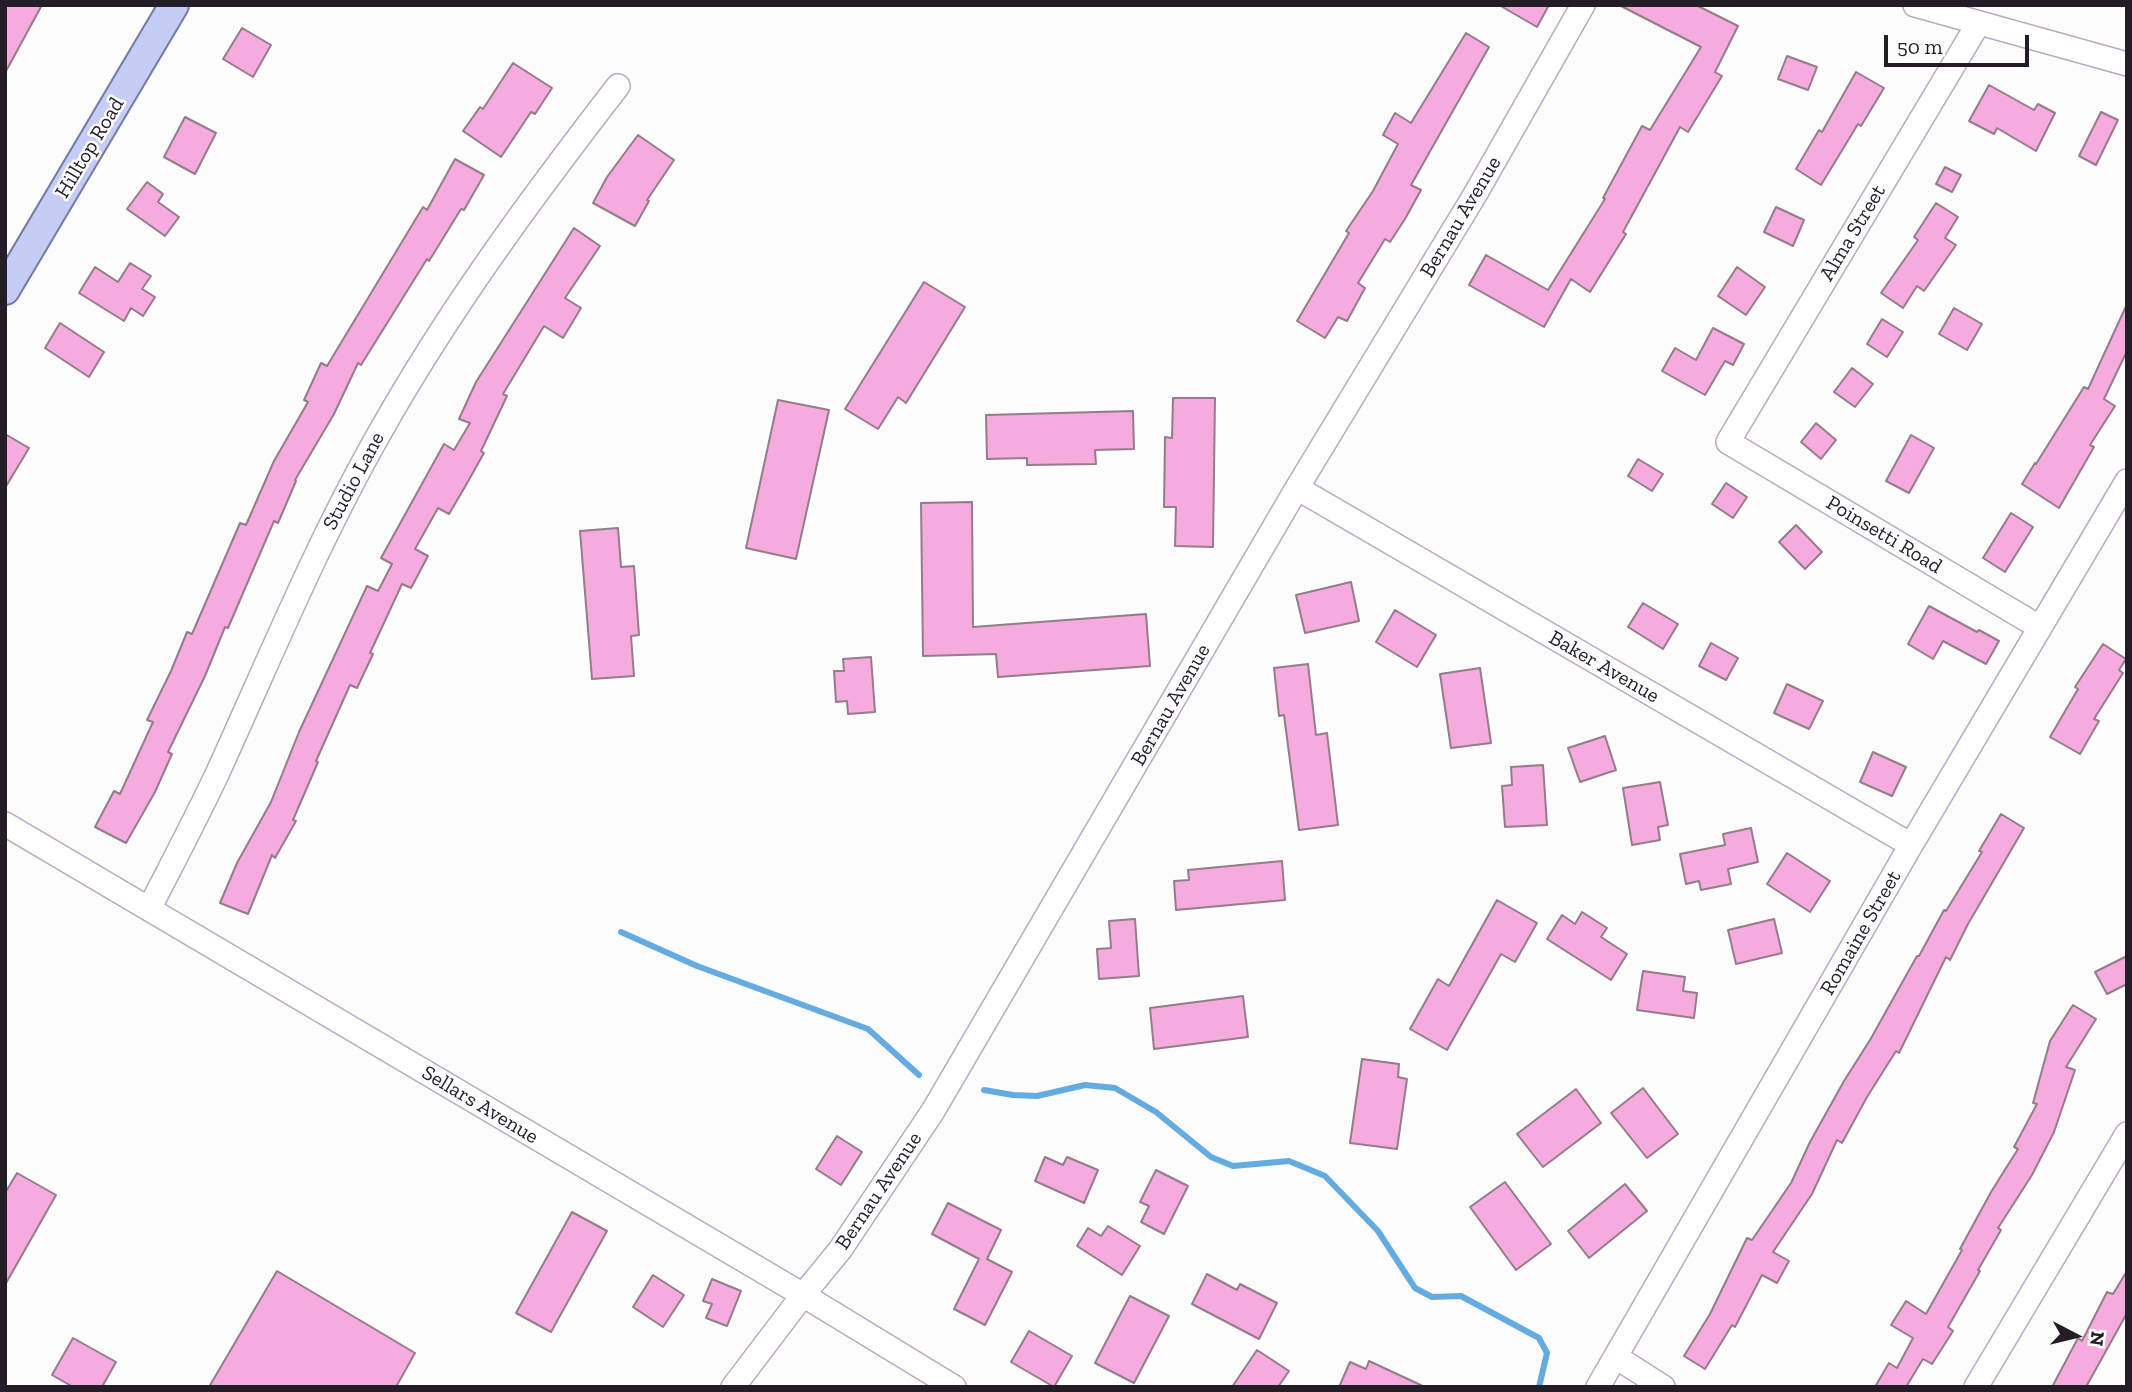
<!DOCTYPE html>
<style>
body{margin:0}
#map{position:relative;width:2132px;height:1392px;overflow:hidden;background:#fcfcfc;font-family:"Zilla Slab",serif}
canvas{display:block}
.frame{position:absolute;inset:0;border:7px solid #221d26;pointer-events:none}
.north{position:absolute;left:2041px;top:1301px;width:70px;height:70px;-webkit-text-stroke:5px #fff;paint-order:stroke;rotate:97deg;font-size:19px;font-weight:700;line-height:28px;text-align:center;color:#221d26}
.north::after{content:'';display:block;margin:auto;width:24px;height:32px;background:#221d26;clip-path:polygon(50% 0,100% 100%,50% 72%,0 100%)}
.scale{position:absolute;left:1884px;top:35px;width:145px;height:32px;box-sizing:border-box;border:4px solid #221d26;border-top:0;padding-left:9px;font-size:21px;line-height:24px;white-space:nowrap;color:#221d26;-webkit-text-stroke:5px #fff;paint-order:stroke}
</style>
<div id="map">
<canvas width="2132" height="1392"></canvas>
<div class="frame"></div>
<div class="north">N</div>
<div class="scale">50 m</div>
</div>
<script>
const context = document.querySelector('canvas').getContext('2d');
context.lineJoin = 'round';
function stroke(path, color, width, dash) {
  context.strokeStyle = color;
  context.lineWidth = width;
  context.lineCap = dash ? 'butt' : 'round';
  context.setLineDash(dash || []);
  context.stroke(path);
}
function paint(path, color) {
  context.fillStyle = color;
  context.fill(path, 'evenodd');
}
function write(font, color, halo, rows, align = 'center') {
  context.font = font + ' "Zilla Slab",serif';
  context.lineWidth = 5;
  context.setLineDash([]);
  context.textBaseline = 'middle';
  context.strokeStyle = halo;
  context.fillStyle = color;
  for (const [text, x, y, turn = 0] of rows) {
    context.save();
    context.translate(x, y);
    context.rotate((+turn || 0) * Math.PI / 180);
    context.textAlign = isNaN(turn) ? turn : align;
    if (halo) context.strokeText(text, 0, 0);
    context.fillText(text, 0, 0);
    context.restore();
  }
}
const stream = new Path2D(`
 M621,932L697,966L868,1029L919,1075
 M984,1090L1013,1095L1037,1096L1085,1085L1115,1088L1156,1112L1211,1157L1233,1166L1289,1161L1325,1176L1378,1231L1415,1288L1432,1297L1461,1296L1539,1338L1547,1353L1539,1387`);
const building = new Path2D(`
 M5,5H42L5,73Z
 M1499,5H1549L1537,27Z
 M1619,5H1696L1738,26L1715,72L1722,76L1688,132L1680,127L1623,232L1626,234L1590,292L1571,279L1544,327L1469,285L1486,255L1548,290L1605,199L1603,198L1642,126L1650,130L1701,47Z
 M242,28L271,45L253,77L223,59Z
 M1466,33L1489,47L1411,185L1421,190L1405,219L1390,242L1385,239L1358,283L1365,288L1347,321L1338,317L1325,338L1297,321L1349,233L1346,231L1373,191L1398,144L1383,135L1395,113L1411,123Z
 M1787,56L1817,67L1808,90L1778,79Z
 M513,63L552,88L535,114L531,112L501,157L463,131L480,107L483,109Z
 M1856,72L1884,88L1861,126L1858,124L1821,185L1796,169L1819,130L1822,132Z
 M1989,85L2034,110L2038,104L2055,113L2036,151L1997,128L1994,134L1969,121Z
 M2101,112L2118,120L2096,165L2079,156Z
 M185,117L216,133L195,174L164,157Z
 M638,135L674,160L647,200L649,201L635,226L593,203L607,177Z
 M455,159L484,175L464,210L461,209L429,261L427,259L361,365L358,363L334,414L295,480L296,481L278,523L274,521L228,628L225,627L205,676L168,752L172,754L155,792L126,843L95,827L114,791L120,794L153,722L147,720L171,671L187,632L192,634L240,523L246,525L274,461L308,402L304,400L321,363L327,366L423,207L427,210Z
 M1945,167L1961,175L1952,192L1936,184Z
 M147,182L163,194L158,202L179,217L165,236L127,209Z
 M1936,203L1958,217L1945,238L1956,245L1924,291L1917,286L1903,308L1881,293L1918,240L1914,237Z
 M1776,207L1804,220L1793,246L1764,232Z
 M574,228L600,246L565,298L581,308L563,338L544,326L503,394L507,396L481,451L484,453L466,485L449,514L438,508L415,549L428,556L411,588L402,584L370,653L373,654L357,688L350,685L316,761L318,762L293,820L296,821L275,858L272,855L248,914L220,903L237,863L271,802L299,732L367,586L378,591L392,564L381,558L444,444L454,450L470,423L459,419L476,382Z
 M130,263L151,276L142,289L155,297L143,316L131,308L124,321L79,293L95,267L118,282Z
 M1737,267L1765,287L1746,315L1718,296Z
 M924,282L965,307L906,403L898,397L878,429L845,409Z
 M2127,304V351L2104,399L2115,406L2090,445L2094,447L2059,508L2022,484L2035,463L2036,464L2084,387L2088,389Z
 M1954,308L1982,324L1967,350L1939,334Z
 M1882,319L1903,332L1887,357L1867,344Z
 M60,323L104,352L89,377L45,348Z
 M1713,328L1744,344L1733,365L1725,361L1705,395L1662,371L1675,348L1696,360Z
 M1852,368L1873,384L1855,407L1834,392Z
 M1173,398H1215L1213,547L1175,546L1176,507H1164L1165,437L1172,438Z
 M778,400L829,410L796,559L746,548Z
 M1133,411L1134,449L1095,450L1096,464L1027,465V458L987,459L986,415Z
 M1816,423L1836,440L1821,459L1801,442Z
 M5,434L29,448L5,488Z
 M1911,435L1934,448L1909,493L1886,481Z
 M1638,459L1663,474L1652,491L1628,476Z
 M1726,483L1747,497L1733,518L1712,504Z
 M972,502L973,627L1146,614L1150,666L998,677L996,654L923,656L921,503Z
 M2011,513L2033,527L2005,572L1983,558Z
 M1796,525L1822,552L1805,569L1779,542Z
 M618,528L621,567L634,566L639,635L631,636L634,676L592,679L580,531Z
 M1351,582L1359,621L1305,633L1296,595Z
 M1643,603L1678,624L1663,649L1628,627Z
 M1929,606L1977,632L1979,630L1999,641L1986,664L1943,641L1933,659L1908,644Z
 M1395,610L1436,635L1417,667L1376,642Z
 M1711,643L1738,658L1726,680L1699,666Z
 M2103,644L2126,659L2119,670L2123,673L2094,719L2099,721L2080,754L2050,737L2078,689L2075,687Z
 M871,657L875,712L848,714L847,701L836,702L834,671H844L843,659Z
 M1308,664L1316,735L1327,733L1338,825L1299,830L1284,715L1279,716L1274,668Z
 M1480,668L1491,743L1451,748L1440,674Z
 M1787,684L1823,701L1809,729L1774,713Z
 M1605,736L1616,770L1580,782L1568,748Z
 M1873,752L1906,767L1892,796L1860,782Z
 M1543,765L1547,825L1505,827L1502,786L1512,785L1511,767Z
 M1660,782L1668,825L1658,827L1660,840L1632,845L1623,788Z
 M2001,814L2024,828L1968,924L1950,960L1946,957L1899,1053L1896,1051L1867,1097L1842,1143L1837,1140L1812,1194L1773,1252L1789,1261L1777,1283L1762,1275L1735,1327L1732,1325L1705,1369L1684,1356L1710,1314L1747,1238L1752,1240L1791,1183L1810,1142L1844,1081L1870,1040L1917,956H1919L1944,910L1946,911L1982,852L1979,851Z
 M1751,828L1758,862L1728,869L1731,884L1701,890L1699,881L1686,884L1680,854L1725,845L1723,834Z
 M1787,853L1830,881L1810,912L1767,884Z
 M1282,861L1285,900L1176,910L1174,881L1189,880L1188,870Z
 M1497,900L1537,923L1515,962L1501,954L1447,1050L1410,1029L1438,979L1449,986Z
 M1582,912L1607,928L1601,937L1627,954L1611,980L1547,939L1562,915L1575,924Z
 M1135,919L1139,976L1099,979L1097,949L1111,948L1109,921Z
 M1774,919L1782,953L1736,964L1728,930Z
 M2127,956V984L2107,994L2095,972Z
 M1643,971L1685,977L1683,991L1697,993L1694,1018L1637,1010Z
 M1243,996L1248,1037L1154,1049L1150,1008Z
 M2073,1005L2096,1019L2066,1067L2075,1070L2054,1132L2032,1175L1998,1228L2001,1230L1978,1270L1980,1271L1948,1327L1953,1331L1932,1364L1923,1359L1906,1387H1875L1889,1363L1897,1368L1913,1338L1891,1325L1906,1301L1926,1314L1962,1250L1960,1249L1991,1192L2018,1149L2014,1147L2037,1104L2033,1103L2050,1041Z
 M1362,1059L1399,1064L1398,1077L1407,1079L1397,1149L1350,1143Z
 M1643,1088L1678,1134L1647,1158L1611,1113Z
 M1576,1089L1601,1123L1543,1167L1517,1134Z
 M837,1136L862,1152L841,1185L816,1169Z
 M1045,1157L1063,1165L1067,1157L1098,1170L1084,1203L1035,1181Z
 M1156,1170L1188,1186L1164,1234L1141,1222L1149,1206L1140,1202Z
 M17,1173L56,1195L5,1285V1193Z
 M1505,1182L1551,1244L1516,1270L1470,1207Z
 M1625,1184L1647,1211L1589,1258L1568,1231Z
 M948,1203L1001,1230L987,1259L1012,1272L985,1325L954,1309L979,1259L932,1234Z
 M572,1212L607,1231L551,1332L516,1313Z
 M1108,1226L1140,1246L1122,1275L1077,1246L1088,1228L1101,1236Z
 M277,1271L415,1353L396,1387H209Z
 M2127,1271V1313L2086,1387H2052L2078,1338L2082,1341L2107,1292L2113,1294Z
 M1207,1274L1237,1290L1240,1284L1277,1303L1259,1339L1192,1304Z
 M653,1275L684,1295L663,1327L633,1307Z
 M712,1279L741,1291L727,1326L706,1318L712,1304L703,1301Z
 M1130,1296L1169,1316L1134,1383L1095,1363Z
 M1029,1331L1072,1356L1054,1387L1011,1362Z
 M73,1338L116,1362L102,1387H73L52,1375Z
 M1257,1350L1289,1371L1278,1387H1232Z
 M1369,1361L1425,1387H1339L1350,1362L1366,1369Z`);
const minor = new Path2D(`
 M1915,5L2127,64
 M1978,24L1728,442L2039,627
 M1297,488L1911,845
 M5,824L803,1295L954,1387
 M149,909C172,864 196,819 218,772C270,658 317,543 379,434C448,311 532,197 618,86
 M1616,1357L1663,1387
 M733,1387L803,1295L840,1250L933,1111L1297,488L1476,193L1583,5
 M1598,1387L1911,845L2127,481
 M1976,1387L2127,1134`);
const major = new Path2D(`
 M5,290L174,5`);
const streetNames = [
 ["Hilltop Road",90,148,-59],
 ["Bernau Avenue",1461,217,-59],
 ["Alma Street",1853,233,-59],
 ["Studio Lane",354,481,-62],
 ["Poinsetti Road",1884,535,31],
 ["Baker Avenue",1604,667,30],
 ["Bernau Avenue",1171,705,-60],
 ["Romaine Street",1861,933,-60],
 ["Sellars Avenue",480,1105,31],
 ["Bernau Avenue",879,1191,-56]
];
stroke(stream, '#63abe0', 6);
paint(building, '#f5abdd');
stroke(building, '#947c8b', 2);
stroke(minor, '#b7abc3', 26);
stroke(major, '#737aa7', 32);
stroke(minor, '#fff', 23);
stroke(major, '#c5cdf4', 28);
write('21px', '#221d26', '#fff', streetNames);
</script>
